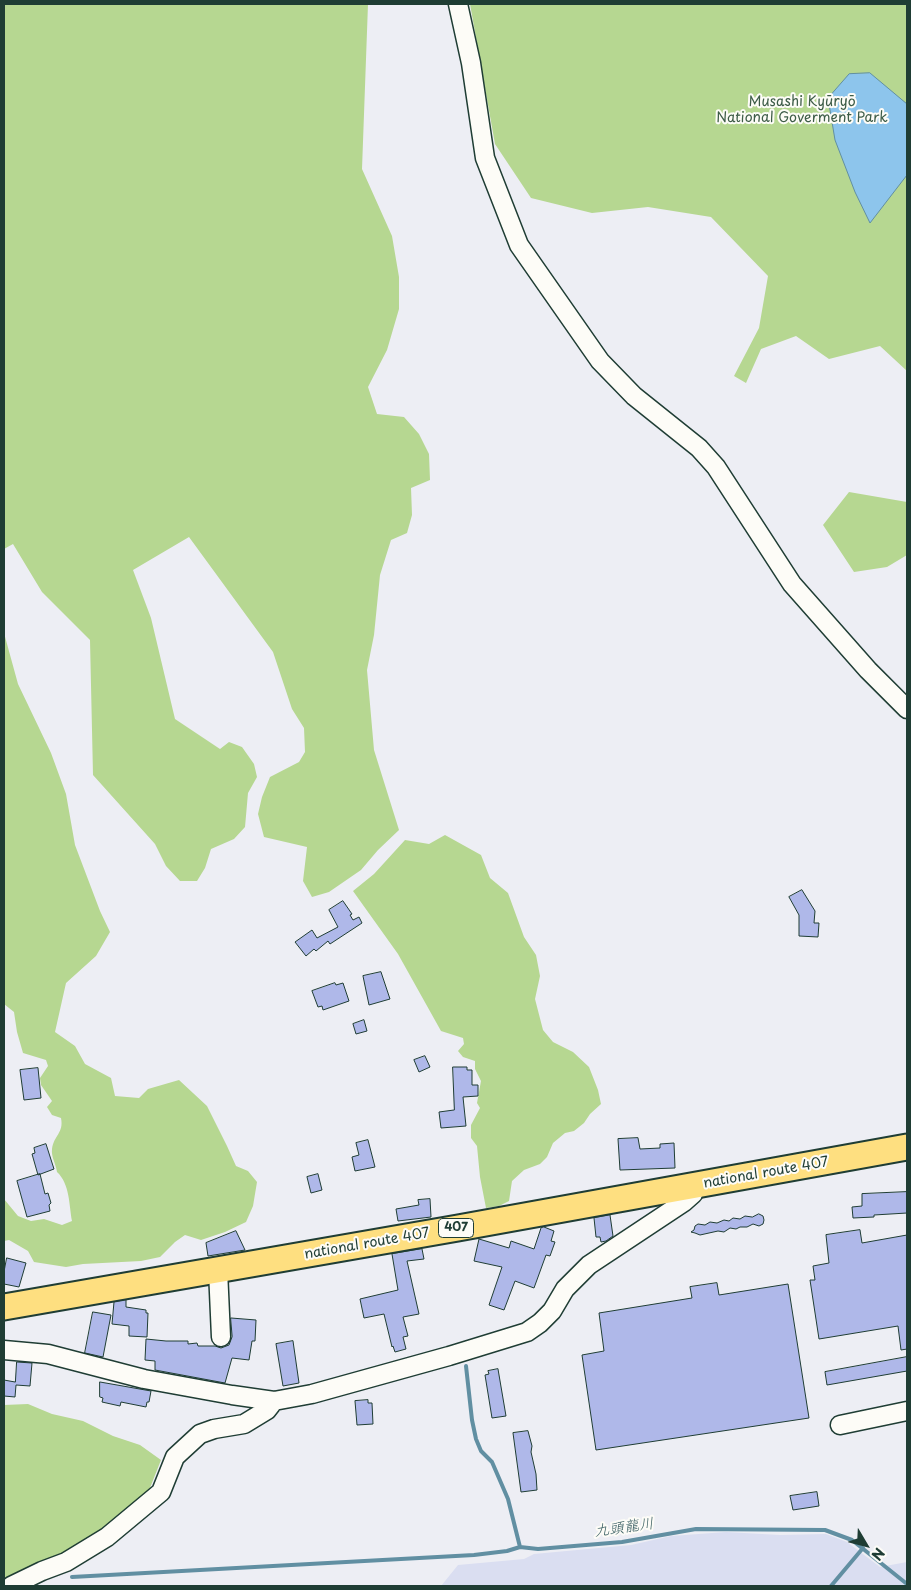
<!DOCTYPE html>
<meta charset="utf-8">
<style>
body{margin:0}
#map{position:relative;width:911px;height:1590px;overflow:hidden;background:#edeef4;font-family:"Playpen Sans",sans-serif}
canvas{display:block}
.frame{position:absolute;inset:0;border:5px solid #1f3d34;pointer-events:none}
.north{position:absolute;left:841px;top:1520px;width:50px;height:50px;-webkit-text-stroke:4px #fdfcf7;paint-order:stroke;rotate:127deg;font-size:14px;font-weight:700;line-height:20px;text-align:center;color:#1f3d34}
.north::after{content:'';display:block;margin:auto;width:18px;height:22px;background:#1f3d34;clip-path:polygon(50% 0,100% 100%,50% 72%,0 100%)}
</style>
<div id="map">
<canvas width="911" height="1590"></canvas>
<div class="frame"></div>
<div class="north">N</div>
</div>
<script>
const context = document.querySelector('canvas').getContext('2d');
context.lineJoin = 'round';
function paint(path, color) {
  context.fillStyle = color;
  context.fill(path, 'evenodd');
}
function stroke(path, color, width, dash) {
  context.strokeStyle = color;
  context.lineWidth = width;
  context.lineCap = dash ? 'butt' : 'round';
  context.setLineDash(dash || []);
  context.stroke(path);
}
function write(font, color, halo, rows, align = 'center') {
  context.font = font + ' "Playpen Sans","Klee One",sans-serif';
  context.lineWidth = 4;
  context.setLineDash([]);
  context.textBaseline = 'middle';
  context.strokeStyle = halo;
  context.fillStyle = color;
  for (const [text, x, y, turn = 0] of rows) {
    context.save();
    context.translate(x, y);
    context.rotate((+turn || 0) * Math.PI / 180);
    context.textAlign = isNaN(turn) ? turn : align;
    if (halo) context.strokeText(text, 0, 0);
    context.fillText(text, 0, 0);
    context.restore();
  }
}
const built = new Path2D(`
 M726,1532L780,1535L826,1534L847,1542L880,1567L907,1562V1586H441L458,1565L524,1559L534,1554L631,1545L671,1536Z`);
const green = new Path2D(`
 M4,4H368L362,169L392,236L399,277V309L387,350L368,387L377,414L404,417L419,434L429,454L430,480L411,488L412,515L407,533L391,540L380,575L374,635L367,670L374,750L399,830L378,850L361,870L329,892L312,897L303,881L307,847L264,837L258,814L262,797L270,777L299,762L305,752L304,728L292,709L273,652L189,537L133,570L151,618L175,719L220,749L229,742L242,747L254,764L257,777L248,793L245,827L234,839L211,849L205,868L197,881H180L166,866L155,844L93,775L90,640L42,592L13,544L4,549Z
 M470,4H907V371L880,346L829,359L796,336L761,349L746,383L734,376L759,328L768,276L711,217L648,207L592,213L531,198L495,144Z
 M849,492L907,502V555L887,567L854,572L823,525Z
 M4,633L18,684L51,753L66,794L75,845L100,911L110,932L96,956L66,983L55,1032L75,1046L85,1064L111,1078L115,1096L139,1098L148,1089L179,1080L207,1106L227,1146L236,1166L248,1171L257,1182L253,1206L246,1222L225,1232L201,1240L185,1235L175,1242L160,1257L141,1261L83,1264L66,1267L34,1262L28,1251L9,1240L4,1241V1199L18,1216L31,1221L44,1219L62,1225L72,1221C69,1205 70,1184 57,1172C56,1164 51,1157 52,1149C54,1135 64,1133 61,1118L52,1115L47,1107L52,1101L41,1085L40,1078L48,1066L46,1060L23,1053L17,1032L14,1012L4,1004Z
 M445,835L481,855L490,878L508,893L524,937L536,955L540,976L535,999L543,1030L553,1042L573,1052L589,1067L598,1090L601,1104L590,1114L584,1123L574,1131L565,1133L553,1143L547,1157L540,1164L524,1170L512,1181L509,1201L499,1206L486,1208L480,1177L477,1146L471,1138V1125L480,1108L477,1103L481,1081L475,1069V1061L463,1057L458,1051L464,1044L463,1038L441,1031L398,954L353,891L374,874L405,840L429,844Z
 M28,1404L52,1414L83,1421L113,1436L140,1445L161,1460L148,1493L102,1533L4,1585V1405Z`);
const water = new Path2D(`
 M870,73L907,104V175L870,223L855,192L835,140L828,98L849,74Z`);
const stream = new Path2D(`
 M466,1366L472,1420L476,1439L481,1451L492,1462L508,1499L520,1547L538,1549L622,1542L696,1529L825,1530L852,1540L907,1584
 M72,1577L474,1555L507,1551L520,1547
 M831,1586L863,1548`);
const building = new Path2D(`
 M802,890L815,911L814,923H819L818,937L799,936V915L789,897Z
 M343,901L352,914L350,915L353,920L359,917L362,923L330,944L328,941L316,951L314,949L306,956L295,942L312,930L317,938L338,927L329,910Z
 M381,972L390,999L369,1005L363,976Z
 M335,983L336,985L343,983L349,1001L323,1010L322,1006L318,1007L312,991Z
 M364,1020L367,1031L356,1034L353,1024Z
 M425,1056L430,1067L419,1072L414,1060Z
 M453,1067H467V1070H472V1085H478V1096L463,1097L466,1126L441,1128L439,1112L454,1110Z
 M38,1068L41,1098L24,1100L20,1070Z
 M638,1138L640,1149L660,1148V1144L674,1143L675,1168L620,1170L618,1139Z
 M368,1140L375,1167L355,1171L352,1157L359,1155L356,1143Z
 M46,1144L54,1169L38,1175L32,1154L35,1153L34,1148Z
 M40,1174L45,1194L48,1193L51,1203L49,1205L50,1211L27,1217L17,1181Z
 M318,1174L322,1190L311,1193L307,1177Z
 M907,1192V1213L874,1215V1217L853,1218L852,1207L862,1206V1194Z
 M430,1199L431,1217L398,1221L396,1209L419,1205L418,1200Z
 M759,1214L763,1216L764,1220L763,1224L759,1226L753,1224L747,1227H740L736,1229L730,1228L724,1232L718,1231L700,1235L695,1233L691,1232L694,1230L695,1226L698,1224L705,1225L710,1222L717,1223L724,1220L729,1221L733,1218L740,1219L745,1216L752,1217Z
 M610,1215L613,1236L606,1241L601,1242L600,1237H596L594,1218Z
 M544,1227L554,1231L551,1241L555,1242L550,1256L546,1255L534,1288L515,1281L504,1310L489,1305L502,1267L474,1261L479,1239L509,1248L511,1241L534,1249L541,1228Z
 M860,1230L862,1243L907,1235V1349L901,1350L898,1326L819,1339L810,1280H815L813,1266L829,1263L826,1235Z
 M236,1231L245,1250L208,1256L206,1243Z
 M422,1249L424,1259L407,1261L419,1314L403,1317L408,1336L403,1337L406,1349L395,1352L393,1346L392,1347L384,1314L364,1318L360,1299L398,1290L392,1254Z
 M7,1258L26,1263L19,1287L4,1284V1272Z
 M717,1283L719,1295L788,1284L809,1418L596,1450L582,1355L604,1351L599,1313L692,1298L690,1287Z
 M126,1300V1307L146,1310V1313H148L147,1337L129,1336V1326L112,1324L114,1302Z
 M93,1312L111,1315L103,1357L85,1353Z
 M231,1318L256,1320L255,1341H252L249,1360L232,1358L225,1383L155,1370V1361L145,1360L146,1339L166,1341H188V1344L197,1343L198,1346H215L221,1348L229,1345L232,1337Z
 M293,1341L299,1383L283,1386L276,1344Z
 M907,1357V1371L827,1385L825,1372Z
 M17,1362L32,1363L30,1386L16,1385L15,1397L4,1396V1380L15,1382Z
 M498,1369L506,1416L492,1418L485,1375L489,1374L488,1371Z
 M100,1382L151,1391L149,1402H147L146,1407L121,1402L120,1406L102,1402L103,1398L100,1397Z
 M368,1400V1403H372L373,1424L357,1425L355,1401Z
 M528,1431L532,1446L531,1452L536,1474L537,1490L521,1492L513,1433Z
 M817,1492L819,1506L793,1510L790,1496Z`);
const minor = new Path2D(`
 M458,4L471,63L485,158L519,245L600,361L634,396L699,448L716,467L792,584L868,670L907,709
 M218,1270L221,1337
 M4,1350L48,1354L144,1379L232,1395L274,1401L312,1394L449,1356L527,1332L540,1323L552,1311L565,1289L589,1265L684,1202L693,1194L695,1185
 M840,1425L907,1411
 M11,1586L42,1571L66,1562L107,1537L161,1492L175,1457L200,1434L214,1429L244,1424L267,1410L274,1401`);
const highway = new Path2D(`
 M4,1307L458,1228L907,1147`);
const shields = [
 [456,1228,35]
];
const shieldNames = [
 ["407",456,1228]
];
const parkNames = [
 ["Musashi Kyūryō",802,102],
 ["National Goverment Park",802,118]
];
const streetNames = [
 ["national route 407",766,1173,-10],
 ["national route 407",367,1244,-10]
];
const waterNames = [
 ["九頭龍川",624,1528,-8]
];
paint(built, '#dadef1');
paint(green, '#b6d791');
paint(water, '#8dc5ec');
stroke(water, '#618fa2', 1);
stroke(stream, '#618fa2', 4);
paint(building, '#afb8e9');
stroke(building, '#1f3d34', 1);
stroke(minor, '#1f3d34', 21);
stroke(highway, '#1f3d34', 29);
stroke(minor, '#fdfcf7', 18);
stroke(highway, '#fedf80', 25);
for (const [x, y, w] of shields) {
  const box = new Path2D();
  box.roundRect(x - w / 2, y - 9.5, w, 19, 4);
  context.fillStyle = '#fdfcf7';
  context.fill(box);
  stroke(box, '#1f3d34', 1);
}
write('bold 12px', '#1f3d34', null, shieldNames);
write('14px', '#3d5c47', '#fdfcf7', parkNames);
write('14px', '#1f3d34', '#fdfcf7', streetNames);
write('italic 15px', '#3a5f62', '#fdfcf7', waterNames);
</script>
